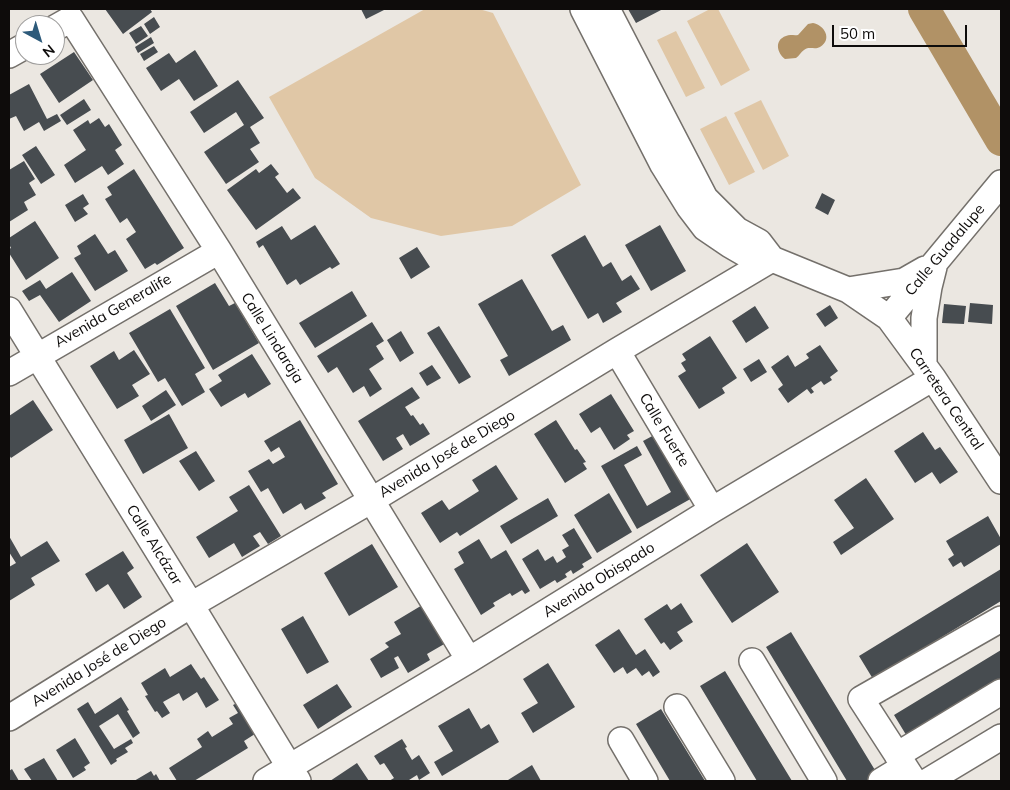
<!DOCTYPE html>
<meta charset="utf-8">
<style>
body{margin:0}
#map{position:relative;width:1010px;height:790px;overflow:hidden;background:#ebe7e1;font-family:Mulish,sans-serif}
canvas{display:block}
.frame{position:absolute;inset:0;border:10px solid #0e0c0b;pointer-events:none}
.north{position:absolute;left:15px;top:15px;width:50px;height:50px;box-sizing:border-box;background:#fff;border:1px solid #9f9e9d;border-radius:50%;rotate:141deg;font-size:14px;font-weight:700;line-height:20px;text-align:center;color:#0e0c0b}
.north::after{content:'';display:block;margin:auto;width:18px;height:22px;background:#2d5a7a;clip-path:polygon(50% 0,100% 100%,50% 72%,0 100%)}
.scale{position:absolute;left:832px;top:25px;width:135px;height:22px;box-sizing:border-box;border:2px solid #0e0c0b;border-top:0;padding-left:6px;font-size:15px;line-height:18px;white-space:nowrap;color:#0e0c0b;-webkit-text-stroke:4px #fff;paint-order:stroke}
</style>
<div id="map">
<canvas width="1010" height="790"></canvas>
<div class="frame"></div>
<div class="north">N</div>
<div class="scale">50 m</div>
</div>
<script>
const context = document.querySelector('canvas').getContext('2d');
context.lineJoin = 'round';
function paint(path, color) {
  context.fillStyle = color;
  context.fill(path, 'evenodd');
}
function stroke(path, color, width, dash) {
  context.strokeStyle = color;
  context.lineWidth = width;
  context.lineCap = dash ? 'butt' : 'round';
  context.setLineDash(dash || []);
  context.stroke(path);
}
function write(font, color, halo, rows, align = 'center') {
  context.font = font + ' Mulish,sans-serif';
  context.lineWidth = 5;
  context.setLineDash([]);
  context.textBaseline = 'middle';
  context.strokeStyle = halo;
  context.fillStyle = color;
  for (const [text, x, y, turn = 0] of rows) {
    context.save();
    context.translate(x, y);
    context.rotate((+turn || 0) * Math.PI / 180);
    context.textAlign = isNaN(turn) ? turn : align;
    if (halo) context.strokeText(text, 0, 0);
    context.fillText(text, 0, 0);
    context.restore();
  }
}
const green = new Path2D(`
 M425,9H479L493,13L581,185L512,226L441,236L371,218L315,178L269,97Z
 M710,9H718L750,70L721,86L687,21Z
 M676,31L705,88L686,97L657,40Z
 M761,100L789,156L763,170L734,113Z
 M726,116L755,172L729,185L700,129Z`);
const water = new Path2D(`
 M813,23C824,25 833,39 820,47C815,50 809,46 804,50C801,52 799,56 796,58L785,59C777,53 774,40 786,36C790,34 794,36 798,35L808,24Z`);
const river = new Path2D(`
 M924,9L1001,140`);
const building = new Path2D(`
 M105,9H150L152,12L123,34Z
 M361,9H386L366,19Z
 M628,9H663L636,23Z
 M154,17L160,27L150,34L144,24Z
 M141,26L148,36L136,44L129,33Z
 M151,37L154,43L138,53L135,47Z
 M154,46L158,52L144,61L140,54Z
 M195,50L218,86L194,101L179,79L161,91L146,68L169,53L176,63Z
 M74,52L93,80L59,103L40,74Z
 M238,80L264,118L250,127L260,143L250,149L259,162L226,184L204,152L244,125L236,112L204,133L190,112Z
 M29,84L47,119L57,114L61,121L44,131L39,122L24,131L16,116L9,119V95Z
 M84,99L91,110L67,125L60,115Z
 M99,118L105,127L109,124L122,145L115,150L124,164L108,175L102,166L75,183L64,165L86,150L73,130L88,120L90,124Z
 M36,146L55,175L41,184L22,155Z
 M24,161L35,179L29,183L36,195L24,202L28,210L9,222V170Z
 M271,164L279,174L275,177L287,193L293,188L301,198L256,230L227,190L256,169L259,173Z
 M134,169L184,248L157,265L155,263L145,269L126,239L136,232L127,218L120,223L105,199L112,195L107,187Z
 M822,193L835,200L828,215L815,208Z
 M83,194L89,204L83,208L88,214L75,222L65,205Z
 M35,221L59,258L26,280L9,253V249L11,248L9,244V238Z
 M315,225L340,264L332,269L330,267L300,285L296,279L287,285L263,245L259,248L256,242L282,226L291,240Z
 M660,225L686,271L651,291L625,245Z
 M95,234L108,254L115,250L128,271L95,291L74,258L81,254L77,246Z
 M585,235L603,267L611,262L622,281L631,275L640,289L616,303L622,312L603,323L598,313L588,319L551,255Z
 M417,247L430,267L411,279L399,258Z
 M72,272L91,301L59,322L40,295L29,301L22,291L40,280L46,289Z
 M522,279L552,331L563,325L571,340L509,376L500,360L508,356L478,304Z
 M215,283L229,306L235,303L259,343L213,370L176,306Z
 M352,291L367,316L315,348L299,323Z
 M970,303L993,305L992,324L968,322Z
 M944,304L966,306L964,324L942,323Z
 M830,305L838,318L825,327L816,314Z
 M755,306L769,328L746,343L732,321Z
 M170,309L205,368L195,374L205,392L182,406L165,378L158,382L129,333Z
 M372,322L384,341L376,346L384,359L369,369L382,389L370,397L364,386L353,393L337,367L328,373L317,356Z
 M439,326L471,377L459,384L427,333Z
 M401,331L414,353L400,362L387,340Z
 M710,336L737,378L722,388L725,393L699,409L678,376L686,371L681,363L686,360L682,354Z
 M820,345L838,371L830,377L832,380L824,385L821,381L811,388L814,392L811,394L807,389L788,403L778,389L783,385L771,367L788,355L795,367L809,358L806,354Z
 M134,350L150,374L132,385L139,396L117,409L90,366L114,351L119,360Z
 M252,354L271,384L248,398L245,393L221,407L209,389L222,381L218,375Z
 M759,359L767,372L751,382L743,369Z
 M432,365L441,378L427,386L419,373Z
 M412,387L420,398L405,407L411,416L413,415L420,425L423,423L430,434L410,446L403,434L396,438L403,449L383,461L358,421Z
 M166,390L176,405L151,421L142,406Z
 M611,394L634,431L627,435L630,439L614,450L600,427L591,433L579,414Z
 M33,400L53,430L11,458L9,455V416Z
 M169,414L188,448L143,474L124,440Z
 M300,420L338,484L322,493L326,498L305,510L301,503L283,514L268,488L261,492L248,471L269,459L273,464L285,457L279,447L271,452L264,441Z
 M556,420L575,450L577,449L586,462L583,463L587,469L565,483L534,434Z
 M923,432L935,450L940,447L958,472L940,484L932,472L915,483L894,451Z
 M658,433L694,497L637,529L601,466L637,446L642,455L624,465L647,506L671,492L643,441Z
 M196,451L215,481L199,491L179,461Z
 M496,465L518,499L460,536L457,532L440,543L421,513L442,500L449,510L479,491L472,480Z
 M866,478L894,519L841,555L833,542L854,528L834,500Z
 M249,485L281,536L268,544L260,532L253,536L260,546L242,557L234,543L209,558L196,537L238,511L229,497Z
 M609,493L632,532L597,553L574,515Z
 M548,498L558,516L511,544L500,526Z
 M988,516L1001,539V544L964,567L961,562L953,567L948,559L954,555L946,541Z
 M574,528L592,558L582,564L584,567L573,574L571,570L565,574L567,577L557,583L555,580L540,589L522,559L538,549L545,561L553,556L557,563L566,557L562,550L569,546L562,535Z
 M9,536L21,557L47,541L60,561L31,578L35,585L9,601V567L16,563L9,552Z
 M479,539L491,559L506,550L530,591L525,594L522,590L512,596L510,593L493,603L495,606L481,615L454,569L464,563L458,552Z
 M747,543L779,592L732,623L700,575Z
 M372,544L398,587L349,616L324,573Z
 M123,551L134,568L127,573L142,597L124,609L108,584L96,592L85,574Z
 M1001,569V601L873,679L859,656Z
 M681,603L693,622L677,632L683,641L670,650L664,642L661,644L644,619L667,604L671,610Z
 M424,604L446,643L427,654L430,660L408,673L398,656L394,658L399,668L381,678L370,659L389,647L385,643L401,634L394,622Z
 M303,616L329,662L307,674L281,629Z
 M619,629L636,655L645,649L660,672L653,677L649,671L642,676L636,668L627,674L623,667L614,673L595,645Z
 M791,632L881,780L879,781H847L766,647Z
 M1001,650V681L908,738L894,715Z
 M548,663L575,707L533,733L521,713L538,703L523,679Z
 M191,664L201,679L204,677L219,700L206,708L197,692L183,701L179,693L163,702L170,713L162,718L157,711L155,712L145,696L148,695L141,683L165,668L170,677Z
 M725,671L792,781H757L700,686Z
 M337,684L352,707L318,729L303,705Z
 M121,697L129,710L127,711L140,733L133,738L118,714L99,726L114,749L131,739L133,743L125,748L128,752L116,759L117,761L111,765L77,709L88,702L95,714Z
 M239,702L258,732L244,741L248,748L194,781H177L169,768L202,747L197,739L208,731L212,737L233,724L229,718L238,713L233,705Z
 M469,708L481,729L489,724L499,742L442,776L434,762L453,751L438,726Z
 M661,709L705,781H670L636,724Z
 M75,738L90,763L84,767L86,770L73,778L56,750Z
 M402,739L407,747L405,748L412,760L419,755L430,773L419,780L417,775L409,780L410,781H389L394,778L384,763L380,765L374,756Z
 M44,758L58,781H32L24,769Z
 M357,763L369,781H330Z
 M532,765L541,781H509L508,780Z
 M12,769L19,781H9V771Z
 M151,771L154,776L156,774L160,781H134Z`);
const minor = new Path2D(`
 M583,9L663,165L689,207L705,228L730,245L749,256L772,259L759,242L737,230L705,198L607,9
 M55,28L71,19L219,251L469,660
 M9,55L25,46
 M848,290L904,281L925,269
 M9,310L191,605L298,781
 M889,318L1001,183
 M617,351L712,510
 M924,366V318L929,287L934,267
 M9,373L219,251
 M752,661L824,781
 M677,707L722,781
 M9,718L191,605L372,500L617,351L772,259L848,290L889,318L933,378L1001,481
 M621,740L645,781
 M897,755L1001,692
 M266,781L469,660L712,510L933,378
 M881,781L904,767
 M914,781L861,699L1001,619
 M928,781L1001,737`);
const streetNames = [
 ["Calle Guadalupe",945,250,-50],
 ["Avenida Generalife",113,311,-30],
 ["Calle Lindaraja",272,338,58],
 ["Carretera Central",946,399,56],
 ["Calle Fuerte",664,430,59],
 ["Avenida José de Diego",447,454,-31],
 ["Calle Alcázar",154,545,58],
 ["Avenida Obispado",599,580,-32],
 ["Avenida José de Diego",99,662,-32]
];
paint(green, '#e0c7a6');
paint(water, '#b19266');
stroke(river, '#b19266', 32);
paint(building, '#474c50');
stroke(minor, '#74706b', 28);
stroke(minor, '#fff', 25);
write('15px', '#0e0c0b', '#fff', streetNames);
</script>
